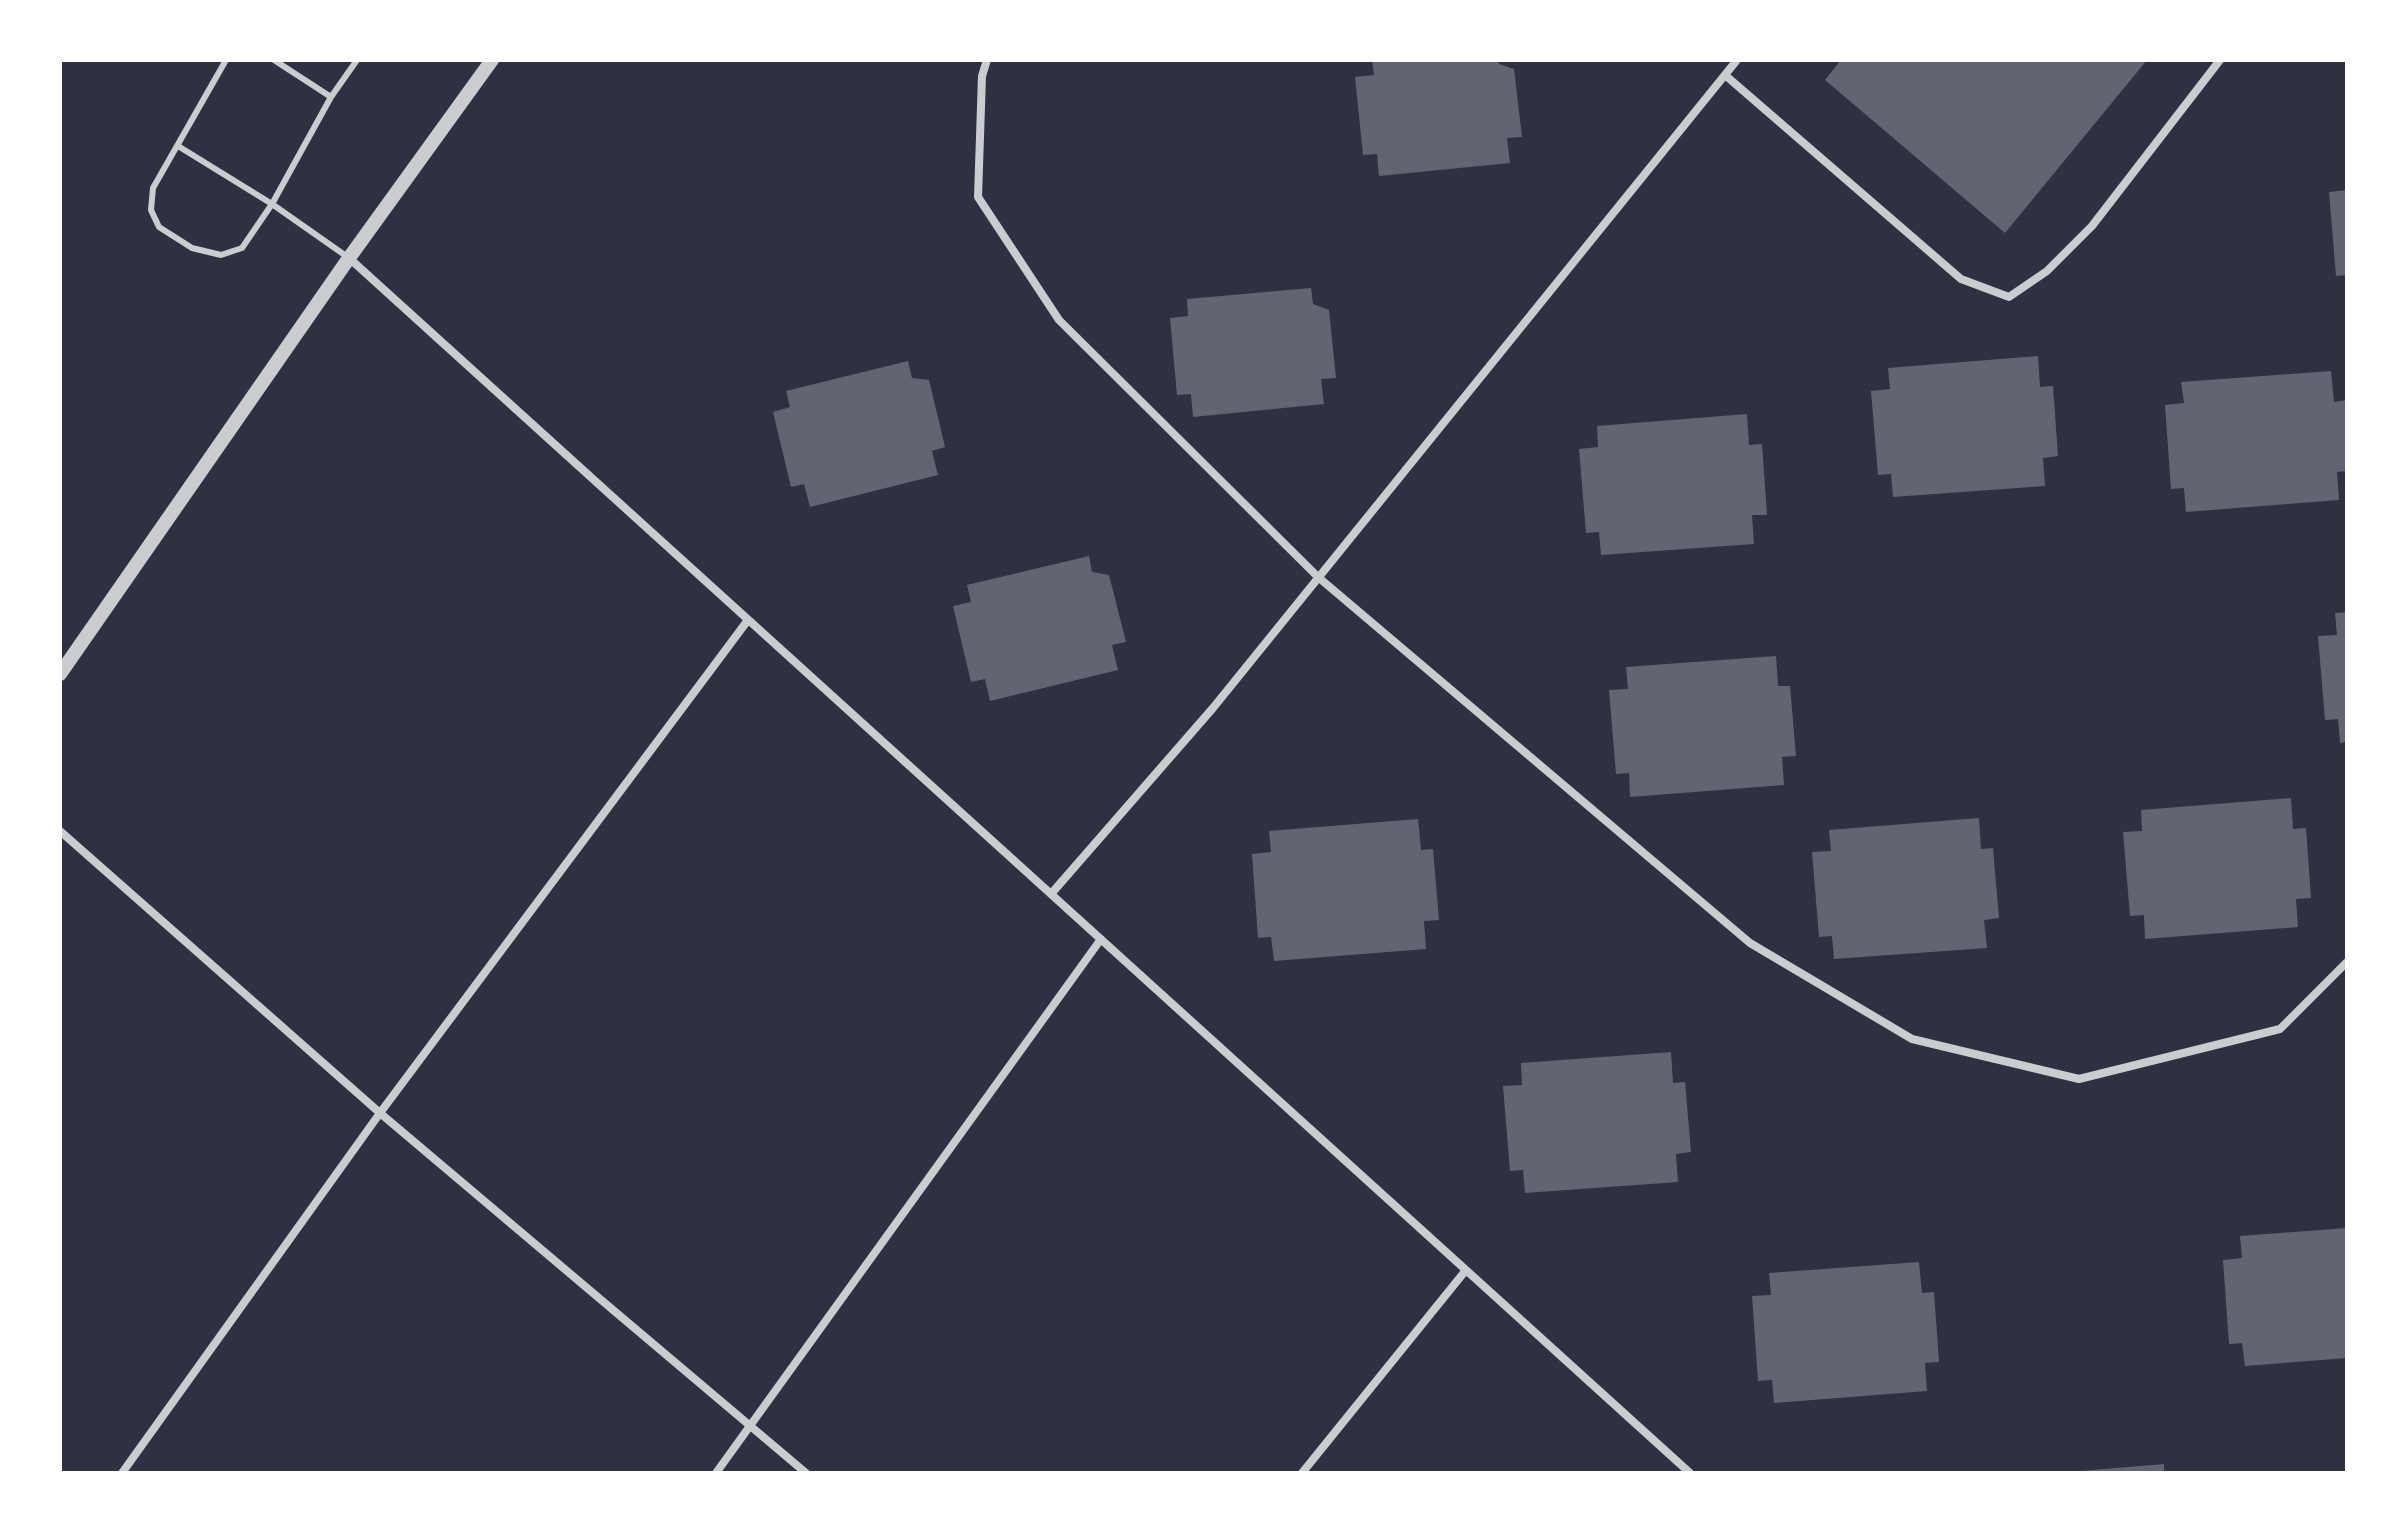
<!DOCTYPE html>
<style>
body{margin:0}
#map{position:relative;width:2407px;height:1533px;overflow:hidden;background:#2d3142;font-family:"Golos Text",sans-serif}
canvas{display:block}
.frame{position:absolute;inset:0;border:62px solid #fff;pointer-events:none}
</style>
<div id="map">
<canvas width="2407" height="1533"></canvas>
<div class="frame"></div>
</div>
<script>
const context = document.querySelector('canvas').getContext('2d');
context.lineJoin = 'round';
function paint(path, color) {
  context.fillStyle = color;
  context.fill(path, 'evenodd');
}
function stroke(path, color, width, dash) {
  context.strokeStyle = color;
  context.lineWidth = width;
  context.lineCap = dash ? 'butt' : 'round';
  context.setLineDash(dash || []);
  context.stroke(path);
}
const building = new Path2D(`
 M1372,60H1498L1499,64L1514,69L1522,137L1507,138L1510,163L1379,176L1377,154L1363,155L1355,77L1374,75Z
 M1841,60H2147L2005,233L1825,80Z
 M2347,190V275L2336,276L2329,192Z
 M1311,288L1313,304L1329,310L1336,378L1321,379L1324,404L1193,417L1191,394L1177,395L1170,318L1188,316L1187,299Z
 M2038,356L2040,387L2053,386L2058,456L2043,458L2045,486L1893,497L1891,474L1878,475L1871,391L1890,389L1888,368Z
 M908,361L912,378L929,380L945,447L932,451L938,475L810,507L804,484L791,487L773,412L790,407L786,391Z
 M2331,371L2334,402L2346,400L2347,410V471L2337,472L2339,500L2186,512L2184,488L2171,489L2165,405L2184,403L2181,382Z
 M1747,414L1749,445L1762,444L1767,515H1752L1754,544L1601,555L1599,532L1586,533L1579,449L1598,447L1597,426Z
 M1089,556L1092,572L1109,575L1126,642L1112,645L1118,670L990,701L985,679L971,682L953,606L971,602L967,585Z
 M2347,612V742L2340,743L2338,719L2325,720L2318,636L2337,635L2335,613Z
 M1776,656L1778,686H1790L1796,756L1782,757L1784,785L1630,797L1629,773L1616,774L1609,690L1628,689L1626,667Z
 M2291,798L2293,829L2306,828L2311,898L2296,899L2298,927L2145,939L2144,915L2130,916L2123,832L2142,831L2141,810Z
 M1979,818L1981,849L1993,848L1999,918L1984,920L1987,948L1834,959L1832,936L1819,937L1812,852L1831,851L1829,830Z
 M1418,819L1421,850L1433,849L1439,920L1424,921L1426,949L1274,961L1271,937L1258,938L1252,854L1271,852L1269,831Z
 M1671,1052L1673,1083L1685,1082L1691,1152L1676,1154L1678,1182L1525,1193L1523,1170L1510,1171L1503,1086L1522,1085L1521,1063Z
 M2347,1228V1358L2245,1366L2242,1343L2229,1344L2223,1260L2242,1258L2240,1236Z
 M1919,1262L1922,1293L1934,1292L1939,1362L1925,1363L1927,1391L1774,1403L1772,1380L1758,1381L1752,1296L1771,1295L1769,1273Z
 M2164,1464V1473H2080V1471Z`);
const service = new Path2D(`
 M226,60L153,188L151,210L159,227L192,248L221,255L242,248L272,204L331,97L357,60
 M274,60L331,97
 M178,146L272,204L349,258`);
const minor = new Path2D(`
 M987,60L982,76L978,197L1059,320L1318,577L1750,943L1912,1039L2079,1079L2280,1029L2347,962
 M1725,75L1961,279L2009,297L2047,271L2092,226L2220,60
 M349,258L1690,1473
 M60,831L380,1113L806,1473
 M1051,894L1213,708L1737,60
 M122,1473L380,1113L748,620
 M716,1473L1101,939
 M1302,1473L1466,1270`);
const tertiary = new Path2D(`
 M60,674L349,258L492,60`);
paint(building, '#626471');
stroke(service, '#caccd0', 6);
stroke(minor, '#caccd0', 8);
stroke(tertiary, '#caccd0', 14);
</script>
